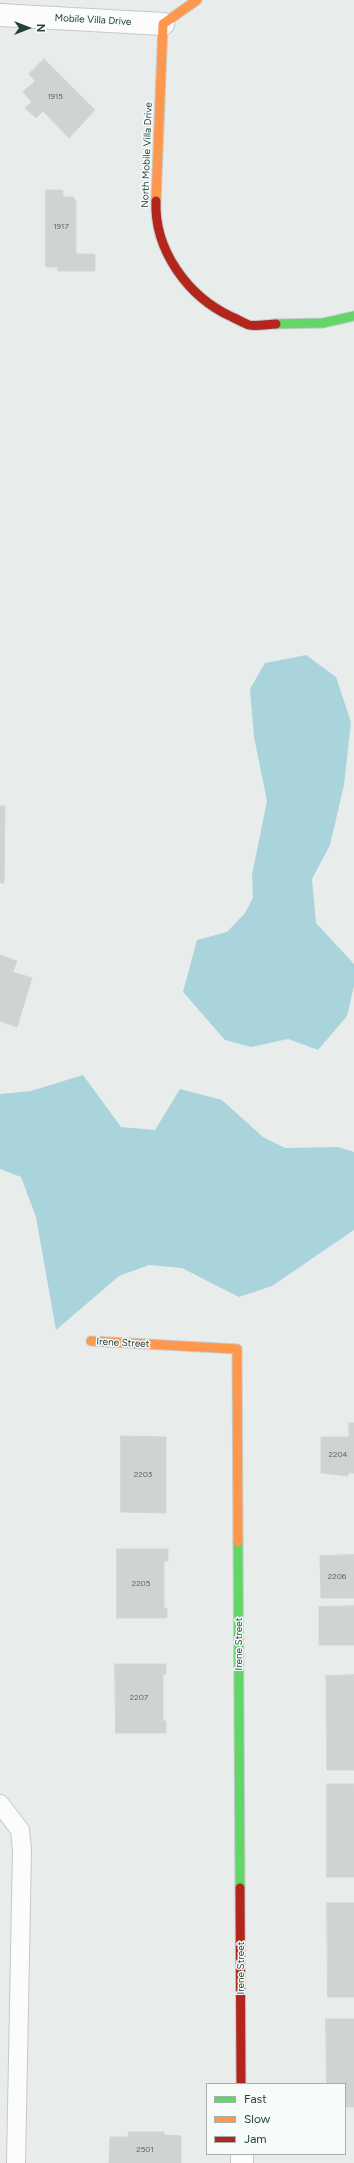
<!DOCTYPE html>
<style>
body{margin:0}
#map{position:relative;width:354px;height:2163px;overflow:hidden;background:#e8edeb;font-family:Figtree,sans-serif}
canvas{display:block}
.legend{position:absolute;left:206px;top:2083px;width:140px;height:72px;box-sizing:border-box;background:#f7fbf9;border:1px solid #a3b1ad;margin:0;padding:5px 7px;list-style:none;font-size:12px;color:#24423a}
.legend li{display:flex;align-items:center;gap:8px;height:20px}
.legend b{width:20px;border:1px solid #a3b1ad}
.north{position:absolute;left:8px;top:8px;width:40px;height:40px;-webkit-text-stroke:3px #f7fbf9;paint-order:stroke;rotate:90deg;font-size:11px;font-weight:700;line-height:16px;text-align:center;color:#24423a}
.north::after{content:'';display:block;margin:auto;width:14px;height:18px;background:#24423a;clip-path:polygon(50% 0,100% 100%,50% 72%,0 100%)}
</style>
<div id="map">
<canvas width="354" height="2163"></canvas>
<ul class="legend">
<li><b style="height:5px;background:#63d668"></b>Fast</li>
<li><b style="height:5px;background:#ff974d"></b>Slow</li>
<li><b style="height:5px;background:#b3261e"></b>Jam</li>
</ul>
<div class="north">N</div>
</div>
<script>
const context = document.querySelector('canvas').getContext('2d');
context.lineJoin = 'round';
function paint(path, color) {
  context.fillStyle = color;
  context.fill(path, 'evenodd');
}
function stroke(path, color, width, dash) {
  context.strokeStyle = color;
  context.lineWidth = width;
  context.lineCap = dash ? 'butt' : 'round';
  context.setLineDash(dash || []);
  context.stroke(path);
}
function write(font, color, halo, rows, align = 'center') {
  context.font = font + ' Figtree,sans-serif';
  context.lineWidth = 3;
  context.setLineDash([]);
  context.textBaseline = 'middle';
  context.strokeStyle = halo;
  context.fillStyle = color;
  for (const [text, x, y, turn = 0] of rows) {
    context.save();
    context.translate(x, y);
    context.rotate((+turn || 0) * Math.PI / 180);
    context.textAlign = isNaN(turn) ? turn : align;
    if (halo) context.strokeText(text, 0, 0);
    context.fillText(text, 0, 0);
    context.restore();
  }
}
const water = new Path2D(`
 M306,655L336,677L351,722L344,785L330,845L312,879L316,923L354,964V986L347,1016L318,1050L288,1039L251,1047L225,1040L183,992L197,940L227,932L245,913L253,898L252,875L267,801L254,737L250,689L265,663Z
 M83,1075L121,1127L155,1130L180,1089L222,1100L263,1137L285,1148L338,1147L354,1152V1230L272,1286L239,1297L182,1268L149,1265L119,1276L56,1330L36,1217L21,1177L0,1169V1094L31,1091Z`);
const building = new Path2D(`
 M44,59L95,110L69,138L43,111L36,118L25,108L32,102L23,92L35,81L29,74Z
 M46,190H63V197H74V200H76V254H95V271H58V267H46Z
 M0,806H5L4,883H0Z
 M0,955L17,961L13,972L32,978L17,1027L0,1021Z
 M349,1423H354V1473H348V1476L321,1473V1437H349Z
 M121,1436L166,1437V1513L121,1512Z
 M117,1549H168V1561H164V1608H167V1618H117Z
 M354,1555V1598H321L320,1556Z
 M354,1606V1645H319V1607Z
 M115,1664H166V1674H163V1721H166V1733H116Z
 M354,1675V1770H327L326,1676Z
 M327,1784H354V1877H327Z
 M327,1903H354V1997H328Z
 M326,2019H354V2107H345V2084H327Z
 M129,2132H164V2135L181,2136V2163H109L110,2137H128Z`);
const lane = new Path2D(`
 M0,1804L20,1830L22,1850L16,2163`);
const street = new Path2D(`
 M0,15L163,24
 M242,2154V2163`);
const fast = new Path2D(`
 M276,324L323,323L354,316
 M238,1542L240,1888`);
const slow = new Path2D(`
 M156,201L163,24L197,0
 M91,1341L237,1349L238,1542`);
const jam = new Path2D(`
 M156,201C154,250 188,297 232,317C237,319 243,323 249,325C257,327 268,324 276,324
 M240,1888L241,2084`);
const numberNames = [
 ["1915",55,97],
 ["1917",61,227],
 ["2204",338,1455],
 ["2203",143,1475],
 ["2206",337,1577],
 ["2205",141,1584],
 ["2207",139,1698],
 ["2501",145,2150]
];
const streetNames = [
 ["Mobile Villa Drive",93,20,3],
 ["North Mobile Villa Drive",147,155,-88],
 ["Irene Street",123,1343,3],
 ["Irene Street",239,1644,-90],
 ["Irene Street",241,1968,-90]
];
paint(water, '#a9d4db');
paint(building, '#cfd4d2');
stroke(building, '#d1d6d4', 1);
stroke(lane, '#c5cac8', 20);
stroke(street, '#c5cac8', 24);
stroke(fast, '#c3cbc8', 11);
stroke(slow, '#c3cbc8', 11);
stroke(jam, '#c3cbc8', 11);
stroke(lane, '#fcfcfc', 18);
stroke(street, '#fcfcfc', 22);
stroke(fast, '#63d668', 9);
stroke(slow, '#ff974d', 9);
stroke(jam, '#b3261e', 9);
write('8px', '#506761', null, numberNames);
write('10px', '#24423a', '#f7fbf9', streetNames);
</script>
